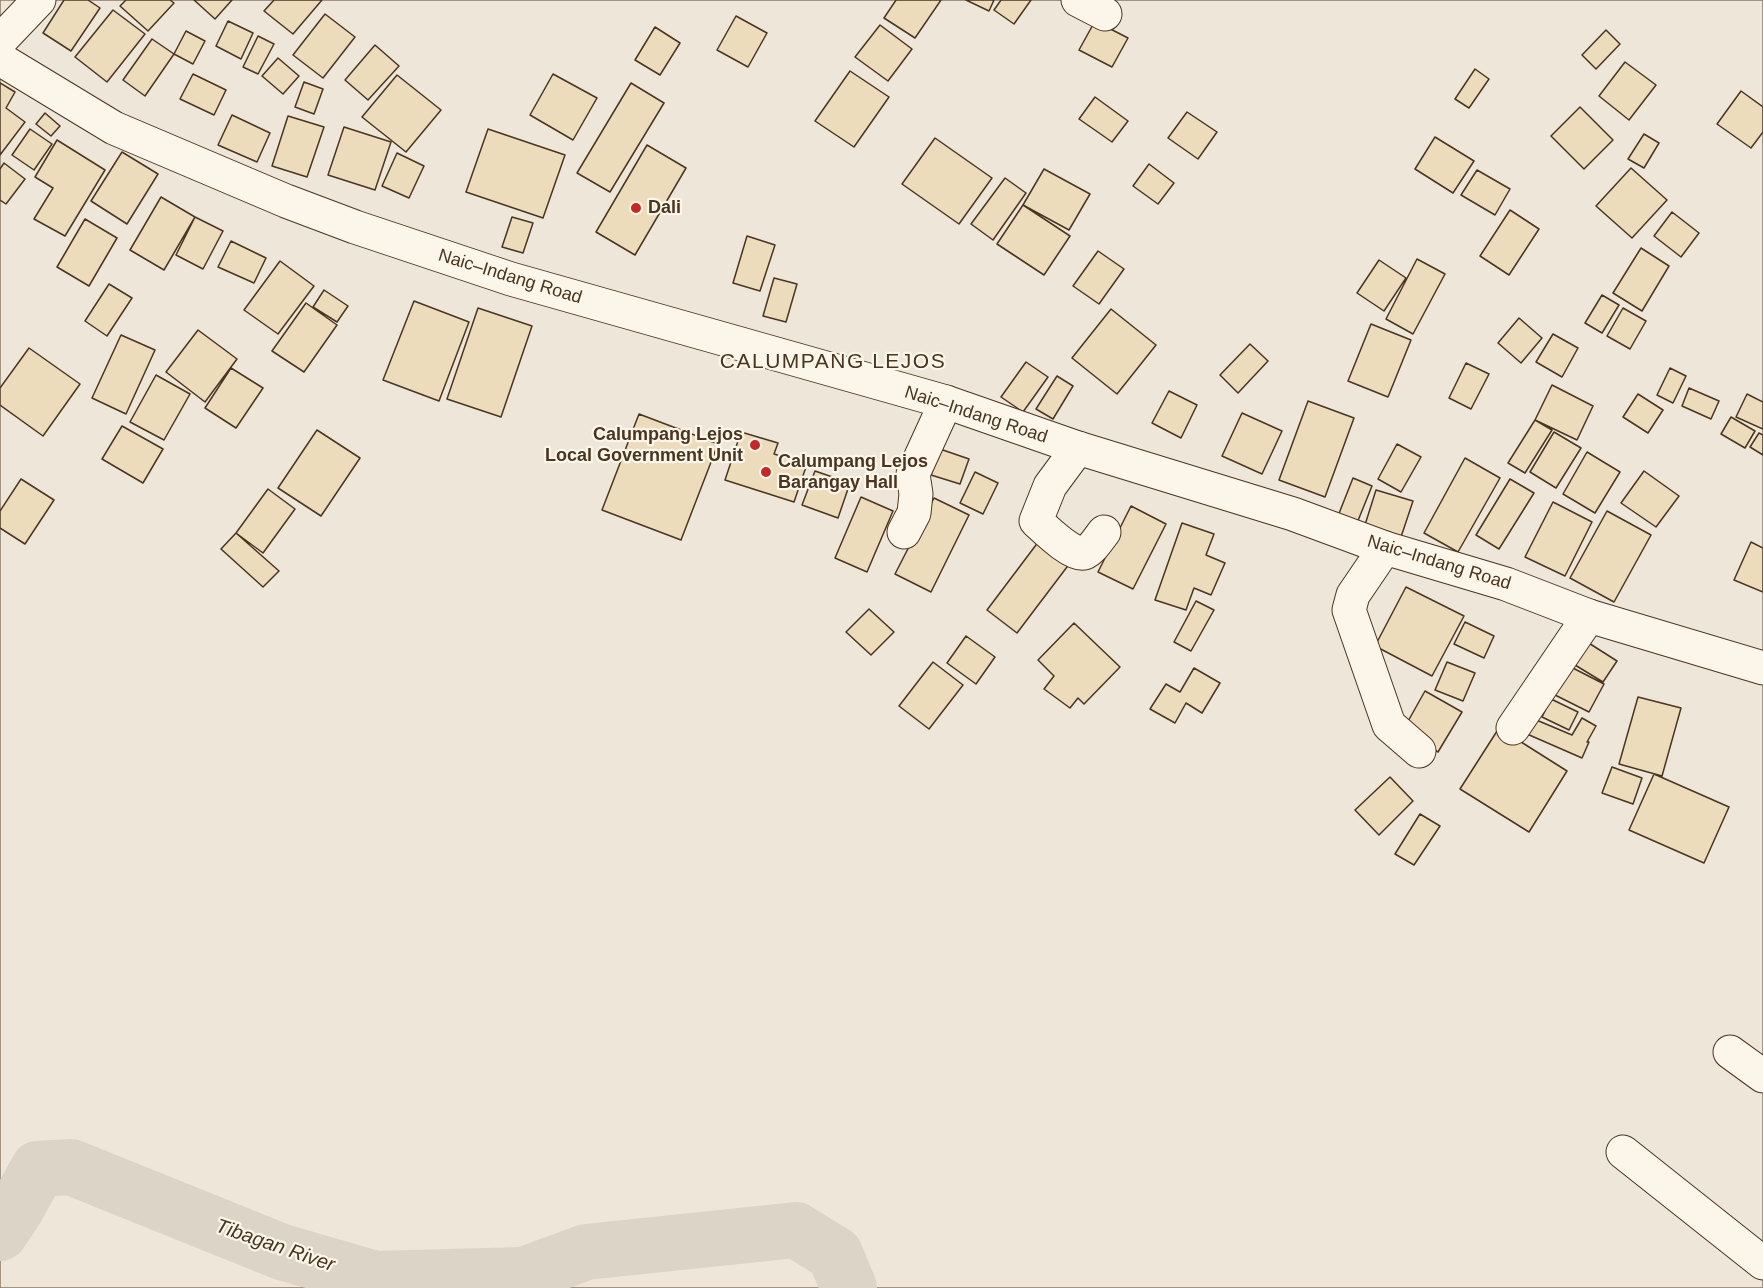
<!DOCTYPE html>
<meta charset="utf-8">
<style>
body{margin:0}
canvas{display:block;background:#fbf6e9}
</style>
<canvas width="1763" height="1288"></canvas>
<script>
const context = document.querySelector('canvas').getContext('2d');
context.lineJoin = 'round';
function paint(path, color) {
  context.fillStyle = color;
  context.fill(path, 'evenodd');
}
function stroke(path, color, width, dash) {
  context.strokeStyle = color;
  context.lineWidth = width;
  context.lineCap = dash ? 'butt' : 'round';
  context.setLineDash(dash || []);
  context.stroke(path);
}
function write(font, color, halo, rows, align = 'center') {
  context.font = font + ' Helvetica,sans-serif';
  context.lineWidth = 4.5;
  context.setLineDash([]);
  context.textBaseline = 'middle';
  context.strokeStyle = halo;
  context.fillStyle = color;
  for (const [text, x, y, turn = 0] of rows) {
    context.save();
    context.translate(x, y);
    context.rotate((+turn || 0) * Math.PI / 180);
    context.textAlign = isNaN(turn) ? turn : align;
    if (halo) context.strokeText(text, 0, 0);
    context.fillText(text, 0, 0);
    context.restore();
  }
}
const green = new Path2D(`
 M0,0H1763V1288H0Z`);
const river = new Path2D(`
 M0,1233L16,1209L38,1169L71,1167L282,1252L375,1279L524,1275L586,1252L796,1230L835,1254L849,1288`);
const building = new Path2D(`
 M64,0H88L100,8L71,51L43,33Z
 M126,0H170L174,3L148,31L120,6Z
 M194,0H232L215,19Z
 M274,0H322L293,34L264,11Z
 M896,0H941L915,38L884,18Z
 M966,0H994L989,11Z
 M1001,0H1031L1014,24L994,10Z
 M113,10L145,34L107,82L75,57Z
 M325,14L355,37L323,78L293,55Z
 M736,16L767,33L748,67L717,50Z
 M228,21L253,33L241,59L216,46Z
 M1095,21L1128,38L1112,67L1079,50Z
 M880,25L912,49L888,81L855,57Z
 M655,27L680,43L660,75L635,60Z
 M1606,30L1620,44L1596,69L1582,55Z
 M186,31L205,41L193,64L174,54Z
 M258,36L274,44L258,74L243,67Z
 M152,39L174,54L145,96L123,80Z
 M375,45L399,66L368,100L345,80Z
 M278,58L299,76L283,94L262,76Z
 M1625,62L1656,85L1629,120L1599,96Z
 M1475,69L1489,79L1469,108L1455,99Z
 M850,71L889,97L854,147L815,121Z
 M193,74L226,90L214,115L180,99Z
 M553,74L597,98L573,140L530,115Z
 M397,75L441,110L406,152L362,117Z
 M304,82L323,89L314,114L295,107Z
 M0,83L15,92L6,108L25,122L0,155Z
 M631,83L664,103L610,192L577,173Z
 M1741,91L1763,107V132L1751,148L1717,124Z
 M1095,97L1128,121L1112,142L1079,119Z
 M1580,107L1613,140L1584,169L1551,136Z
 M1187,112L1217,132L1198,159L1168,138Z
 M45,113L60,126L51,136L36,124Z
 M232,115L270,133L257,162L218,145Z
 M288,116L324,127L307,177L272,166Z
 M344,127L391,142L375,190L328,175Z
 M30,129L52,144L34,170L12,155Z
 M488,129L565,155L543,218L466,192Z
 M1644,134L1659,143L1644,168L1628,159Z
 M1435,137L1474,161L1453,193L1415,169Z
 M935,138L992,178L959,224L902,184Z
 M57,140L105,170L65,236L34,219L53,188L35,177Z
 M647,145L686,168L635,255L596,232Z
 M122,152L158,174L127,224L91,201Z
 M397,153L424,166L409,198L382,186Z
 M4,163L25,179L6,204L0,200V169Z
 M1149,164L1174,183L1158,204L1133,186Z
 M1631,168L1667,200L1632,238L1596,206Z
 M1044,169L1090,194L1069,230L1023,205Z
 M1477,170L1510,189L1495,215L1461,195Z
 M1005,178L1026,193L993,240L971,224Z
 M161,197L195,217L164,270L130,250Z
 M1023,205L1070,236L1044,275L997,244Z
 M1510,210L1539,229L1509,275L1480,256Z
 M1672,212L1699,233L1681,257L1654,236Z
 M195,217L223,231L203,269L176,255Z
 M512,217L533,223L523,253L502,247Z
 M85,219L117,238L89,286L57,267Z
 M747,236L775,245L760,291L733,283Z
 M231,241L266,258L254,283L218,267Z
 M1641,248L1669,266L1642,311L1613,293Z
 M1098,251L1124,269L1099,304L1073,286Z
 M1417,259L1445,274L1413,334L1386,319Z
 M1379,260L1406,278L1384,311L1357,293Z
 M280,261L314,286L278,334L244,310Z
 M774,278L797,284L786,322L763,316Z
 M109,284L132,298L107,336L85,321Z
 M324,290L348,306L337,322L313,307Z
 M1602,295L1619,305L1602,333L1585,323Z
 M414,301L469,322L439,401L383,380Z
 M306,303L337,325L304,372L272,351Z
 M478,308L532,326L501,417L447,399Z
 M1623,308L1646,321L1630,349L1607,336Z
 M1111,309L1156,345L1117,394L1072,358Z
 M1519,318L1542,338L1521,363L1498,343Z
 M1371,324L1411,340L1388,397L1348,381Z
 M198,330L237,359L205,402L166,372Z
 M1553,334L1578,348L1562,377L1536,362Z
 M121,335L155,350L126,414L92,398Z
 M1250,344L1268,361L1238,393L1220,375Z
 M29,348L80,384L43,436L0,405V388Z
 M1026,362L1048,377L1023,412L1001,397Z
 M1466,363L1489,374L1471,409L1449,398Z
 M231,368L263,388L236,428L205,408Z
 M1670,368L1686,376L1673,403L1657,395Z
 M156,375L190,394L164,440L130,422Z
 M1057,376L1073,386L1053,419L1036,409Z
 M1552,385L1593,406L1577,440L1535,420Z
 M1689,388L1719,401L1711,419L1682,406Z
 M1169,391L1197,405L1181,438L1152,423Z
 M1638,394L1663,410L1648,433L1623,417Z
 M1747,394L1763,402V429L1736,417Z
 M1308,401L1354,418L1325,497L1279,480Z
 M1242,413L1282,431L1262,474L1222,456Z
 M639,414L718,444L681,540L602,510Z
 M1731,417L1755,431L1745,448L1721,434Z
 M1535,420L1552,430L1525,473L1508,463Z
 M122,426L163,449L143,483L102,459Z
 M317,430L360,458L321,516L278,488Z
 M741,432L778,443L774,454L807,464L794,502L725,480Z
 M1554,432L1581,448L1556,488L1530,472Z
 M1759,433L1763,435V455L1750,447Z
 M1397,444L1421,457L1401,492L1378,479Z
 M940,449L969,459L960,484L931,475Z
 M1587,452L1620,472L1595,513L1563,494Z
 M1465,458L1500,478L1458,552L1424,533Z
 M815,471L850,483L838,518L802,505Z
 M1644,471L1679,496L1656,527L1621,503Z
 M975,472L998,483L983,514L960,503Z
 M1353,478L1372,486L1355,528L1336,521Z
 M21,479L54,500L25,544L0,528V511Z
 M1510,479L1534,493L1499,549L1476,535Z
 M268,489L295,509L263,553L236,533Z
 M1376,490L1413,501L1400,540L1364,528Z
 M861,497L893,511L867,572L835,558Z
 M934,498L969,515L931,592L895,574Z
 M1553,502L1592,522L1565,576L1525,557Z
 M1131,506L1166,524L1133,589L1098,572Z
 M1607,511L1651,535L1614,602L1570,578Z
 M1182,523L1214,534L1206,555L1225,563L1211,595L1194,588L1186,610L1155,600Z
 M236,533L279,571L263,587L221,549Z
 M1039,541L1070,563L1017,633L987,610Z
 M1751,542L1763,548V592L1734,580Z
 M1406,587L1464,616L1432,676L1375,646Z
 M1196,601L1214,610L1191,651L1174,642Z
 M869,609L894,632L871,655L846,632Z
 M1465,622L1494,636L1484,658L1454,644Z
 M1074,623L1120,667L1084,704L1078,698L1070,708L1044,689L1054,676L1038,660Z
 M966,636L995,657L976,684L947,663Z
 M1584,640L1617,661L1603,682L1570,662Z
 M933,662L963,685L929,729L899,706Z
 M1447,662L1475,673L1463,701L1435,690Z
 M1565,664L1604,684L1589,712L1551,693Z
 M1194,668L1220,683L1202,713L1186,703L1175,723L1150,709L1166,684L1180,692Z
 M1425,691L1462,712L1438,752L1402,732Z
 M1638,697L1681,708L1662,776L1619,764Z
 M1551,699L1578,712L1569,730L1542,717Z
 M1582,718L1596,726L1587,742H1589L1582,758L1527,734L1534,719L1572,735Z
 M1499,728L1567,771L1529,832L1460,789Z
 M1612,767L1642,778L1633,804L1602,793Z
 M1654,774L1729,807L1704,863L1629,830Z
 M1390,777L1413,801L1379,835L1355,810Z
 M1420,814L1440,826L1414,865L1395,854Z`);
const minor = new Path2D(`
 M1078,0L1105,14
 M0,41L39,0
 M1078,448L1050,486L1036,521C1045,529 1072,556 1084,553C1092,550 1099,538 1104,532
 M904,532L914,513L916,494L913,474L946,402
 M1385,548L1353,595L1349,610L1389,725L1419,751
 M1513,728L1589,616
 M1730,1052L1763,1076
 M1623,1152L1763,1263`);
const major = new Path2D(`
 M0,59L114,128L286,201L355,227L511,279L946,402L1078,448L1293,514L1385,548L1506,584L1589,616L1763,668`);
const markers = [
 [636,208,6,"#c62828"],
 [755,445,6,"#c62828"],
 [766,472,6,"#c62828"]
];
const poiNames = [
 ["Dali",648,208],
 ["Calumpang Lejos",743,435,"right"],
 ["Local Government Unit",743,456,"right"],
 ["Calumpang Lejos",778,462],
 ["Barangay Hall",778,483]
];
const streetNames = [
 ["Naic–Indang Road",510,277,17],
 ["Naic–Indang Road",976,415,18],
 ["Naic–Indang Road",1439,563,17]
];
const waterNames = [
 ["Tibagan River",275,1246,19]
];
const quarterNames = [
 ["CALUMPANG LEJOS",833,362]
];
paint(green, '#ede6d9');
stroke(green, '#887966', 1.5);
stroke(river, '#dcd4c6', 56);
paint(building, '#ecdcbc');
stroke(building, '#4a3520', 1.5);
stroke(minor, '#4a3520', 35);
stroke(major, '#4a3520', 35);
stroke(minor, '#fbf6e9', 33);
stroke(major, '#fbf6e9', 33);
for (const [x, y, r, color] of markers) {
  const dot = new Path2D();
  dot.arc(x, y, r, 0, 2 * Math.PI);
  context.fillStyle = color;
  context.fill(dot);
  stroke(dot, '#fbf6e9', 2);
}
write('bold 18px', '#4a3520', '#fbf6e9', poiNames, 'left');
write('18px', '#4a3520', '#fbf6e9', streetNames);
write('italic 20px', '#4a3520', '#fbf6e9', waterNames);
context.letterSpacing = '1.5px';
write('21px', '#4a3520', '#fbf6e9', quarterNames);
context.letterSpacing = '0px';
</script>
